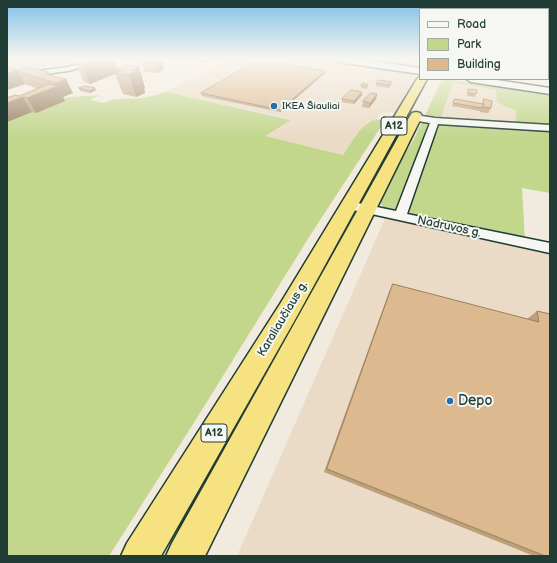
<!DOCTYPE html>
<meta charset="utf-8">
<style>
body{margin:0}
#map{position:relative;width:557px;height:563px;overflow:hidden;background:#f1eade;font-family:"Balsamiq Sans",sans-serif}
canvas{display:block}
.frame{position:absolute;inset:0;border:8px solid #1f3d34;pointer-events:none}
.legend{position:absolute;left:419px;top:8px;width:130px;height:72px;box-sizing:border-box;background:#f6f6f2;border:1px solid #a0aca6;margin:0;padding:5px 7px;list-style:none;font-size:12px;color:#1f3d34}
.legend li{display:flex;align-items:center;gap:8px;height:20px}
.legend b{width:20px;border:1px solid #a0aca6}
</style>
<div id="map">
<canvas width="557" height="563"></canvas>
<div class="frame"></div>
<ul class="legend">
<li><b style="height:5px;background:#f6f6f2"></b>Road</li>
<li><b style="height:11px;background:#c2d68c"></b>Park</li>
<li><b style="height:11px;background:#dcb98e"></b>Building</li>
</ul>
</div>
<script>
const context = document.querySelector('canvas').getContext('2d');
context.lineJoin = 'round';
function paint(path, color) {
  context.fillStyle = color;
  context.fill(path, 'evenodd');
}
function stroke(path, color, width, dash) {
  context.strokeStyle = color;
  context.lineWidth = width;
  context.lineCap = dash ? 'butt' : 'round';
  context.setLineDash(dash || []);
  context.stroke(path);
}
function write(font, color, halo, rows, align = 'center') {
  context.font = font + ' "Balsamiq Sans",sans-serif';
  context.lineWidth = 4;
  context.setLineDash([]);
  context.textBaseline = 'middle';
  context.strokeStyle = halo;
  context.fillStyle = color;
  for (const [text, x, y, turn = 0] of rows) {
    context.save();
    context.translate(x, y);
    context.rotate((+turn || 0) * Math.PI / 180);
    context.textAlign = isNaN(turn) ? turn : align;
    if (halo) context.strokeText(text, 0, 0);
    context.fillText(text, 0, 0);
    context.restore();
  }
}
const built = new Path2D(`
 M7,59H62L80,63L7,73Z
 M229,59H322L407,72L417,78L395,112L382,113L377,119L368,121L343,155L265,136L291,119L166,92Z
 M355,59H420V68H418Z
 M453,83L497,90V101L509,108L516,110L515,128L438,123Z
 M387,214L550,248V556H237Z`);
const green = new Path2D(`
 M428,79H429L311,294L307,295L306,294Z
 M446,79L550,94V193L522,188L525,241L391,212L384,208L379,201L392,174L413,141L441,81ZM453,83L496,90L497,101L504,106L516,110L515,128L439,123Z
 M166,92L291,120L265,136L343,155C351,144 369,109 384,122L311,234L195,421L109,556H7V122L59,98L100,95L90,100L104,103L114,99L145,98Z`);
const minor = new Path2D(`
 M99,59H110L68,71L7,79V75L68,67Z
 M415,115L435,118L550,125V131L438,124L407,214L550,243V253L344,208L342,205L344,202L348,201L396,211L430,123L412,120L411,118L412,116Z`);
const secondary = new Path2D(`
 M334,59H357L420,68V74L338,62Z
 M466,79H490L550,88V94L471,82Z`);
const trunk = new Path2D(`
 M420,76V79H427L296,318L161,556H121L127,543L280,304L417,79Z
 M416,112L420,113L422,116L205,556H166L172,543L410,116L412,113Z`);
const wall = new Path2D(`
 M91,59H113L117,72L118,71L117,69L139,67L145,88L144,89L145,93L136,97L123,94L115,74L90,84L84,82L76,64Z
 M141,59H162L164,67L163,68V70L157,73L145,72Z
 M198,59H214L206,63L198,62Z
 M548,59H550V78H548Z
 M18,70V71L49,72L50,75L73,93L63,97L65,101L36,113L32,112L7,122V98L19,96L38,89L25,84L7,90Z
 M325,71V73L280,112L202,96L201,93Z
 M392,82L391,85L389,88L376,86V83Z
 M368,84V87L366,89L361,88V85Z
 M79,88L96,90L90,93L80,91Z
 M469,89L476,94L475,97L467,96Z
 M377,94L376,99L369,108L362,107L363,101Z
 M362,95L354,104L342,102V99Z
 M455,99L482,104L484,99L491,108L488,113L480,112V111L452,106Z
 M393,284L527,319L537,311L550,314V556H534L324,472L389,292Z`);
const shadedWall = new Path2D(`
 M102,59H113L118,73H115V74L90,84L83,66Z
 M153,59H162L164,67L163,68V70L157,73Z
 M205,59H214L206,63Z
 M139,67L145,88L144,89L145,93L136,97L129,75L132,70Z
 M18,70V71H17L25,84L7,90V73Z
 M325,71V73L280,112V110Z
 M66,79L73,93L63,97L65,101L36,113L27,98L58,86L56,83Z
 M95,88L96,90L90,93L89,91Z
 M362,92V95L354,104V101Z
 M377,94L376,99L369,108L370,103Z
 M23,97L32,112L7,122V103Z`);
const building = new Path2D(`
 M91,59H102L83,66L76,64Z
 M258,60L325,71L280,110L201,93Z
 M548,60L550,61V64L548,63Z
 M127,65L139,67L132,70L138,71L129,75L115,73L122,70L117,69Z
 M28,67L49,72L45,74L66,79L56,83L17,71Z
 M11,68L18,70L7,73V70Z
 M379,80L392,82L389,85L376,83Z
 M363,83L368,84L366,86L361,85Z
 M49,84L58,86L27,98L23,97L7,103V98L15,95L19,96Z
 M86,86L95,88L89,91L79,88Z
 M469,89L477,90L476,94L468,93Z
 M351,90L362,92L354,101L342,99Z
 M371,93L377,94L370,103L363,101Z
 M455,99L483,104L482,108L453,103Z
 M484,99L492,101L491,108L483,107Z
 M393,284L539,322L537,311L550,314V556H545L327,469Z`);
const markers = [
 [274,106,4,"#1f6fb2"],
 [450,401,4,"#1f6fb2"]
];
const farPoinames = [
 ["IKEA Šiauliai",282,106]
];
const shields = [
 [394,126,26],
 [214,433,26]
];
const shieldNames = [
 ["A12",394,126],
 ["A12",214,433]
];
const streetNames = [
 ["Nadruvos g.",449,227,12],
 ["Karaliaučiaus g.",283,319,-59]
];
const nearPoinames = [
 ["Depo",458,401]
];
paint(built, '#ebdbc6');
paint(green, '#c2d68c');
stroke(minor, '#1f3d34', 3);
stroke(secondary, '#1f3d34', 3);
stroke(trunk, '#1f3d34', 3);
paint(minor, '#f6f6f2');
paint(secondary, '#f6f6f2');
paint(trunk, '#f7e281');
paint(wall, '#bd9f7a');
paint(shadedWall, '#9a8263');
paint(building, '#dcb98e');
stroke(building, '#9a8263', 1);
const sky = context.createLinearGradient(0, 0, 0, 138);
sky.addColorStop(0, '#81c0e8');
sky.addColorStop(0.43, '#f9f6f0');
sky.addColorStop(1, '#f9f6f000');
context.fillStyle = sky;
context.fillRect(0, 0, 557, 138);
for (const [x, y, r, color] of markers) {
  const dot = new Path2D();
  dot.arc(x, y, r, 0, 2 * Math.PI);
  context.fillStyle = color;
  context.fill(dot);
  stroke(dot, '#f6f6f2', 1.5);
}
write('10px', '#1f3d34', '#f6f6f2', farPoinames, 'left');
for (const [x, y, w] of shields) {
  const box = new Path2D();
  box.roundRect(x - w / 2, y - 9, w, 18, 3);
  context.fillStyle = '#f6f6f2';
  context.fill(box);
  stroke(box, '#1f3d34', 1);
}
write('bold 11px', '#1f3d34', null, shieldNames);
write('12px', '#1f3d34', '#f6f6f2', streetNames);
write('14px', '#1f3d34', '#f6f6f2', nearPoinames, 'left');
</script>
